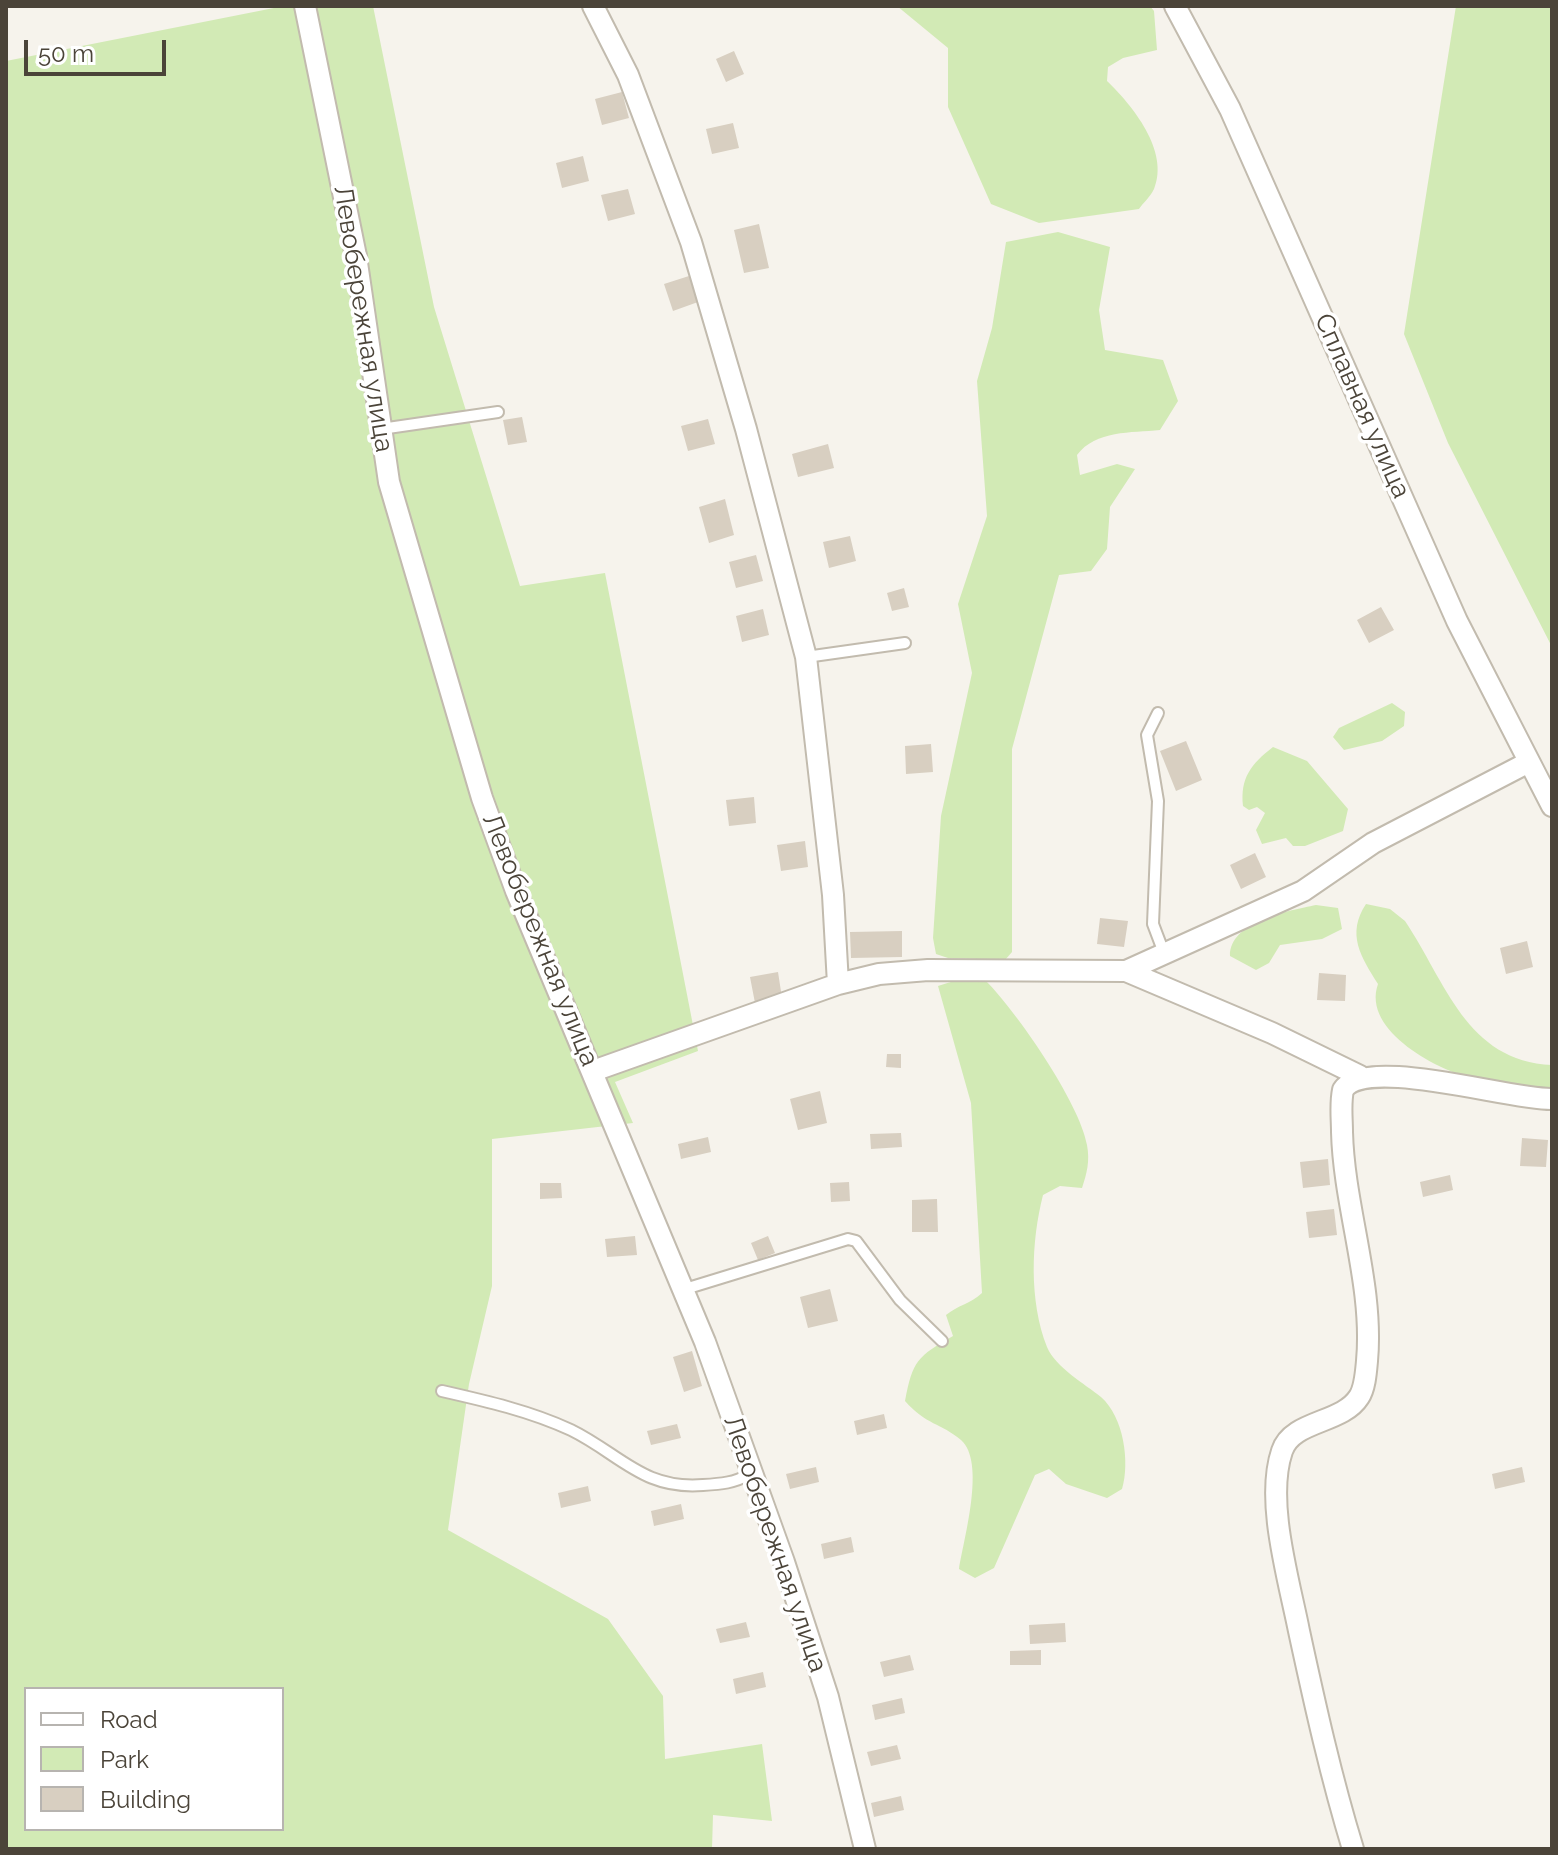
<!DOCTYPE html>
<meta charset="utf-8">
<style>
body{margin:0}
#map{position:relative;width:1558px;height:1855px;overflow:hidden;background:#f6f3ec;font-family:Raleway,sans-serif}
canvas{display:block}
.frame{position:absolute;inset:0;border:8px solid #4b4439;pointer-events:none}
.legend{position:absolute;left:24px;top:1687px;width:260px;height:144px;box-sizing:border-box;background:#fff;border:2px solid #b7b4b0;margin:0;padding:10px 14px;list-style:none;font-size:24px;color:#4b4439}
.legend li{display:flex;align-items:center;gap:16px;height:40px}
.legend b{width:40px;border:2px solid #b7b4b0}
.scale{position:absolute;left:24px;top:40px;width:142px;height:36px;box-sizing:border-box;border:4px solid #4b4439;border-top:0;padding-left:10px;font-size:24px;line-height:28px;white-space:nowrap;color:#4b4439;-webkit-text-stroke:6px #fff;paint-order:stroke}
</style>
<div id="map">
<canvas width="1558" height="1855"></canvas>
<div class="frame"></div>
<ul class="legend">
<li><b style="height:10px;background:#fff"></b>Road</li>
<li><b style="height:22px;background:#d2eab5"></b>Park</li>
<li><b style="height:22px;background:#d8cfc1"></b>Building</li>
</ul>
<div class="scale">50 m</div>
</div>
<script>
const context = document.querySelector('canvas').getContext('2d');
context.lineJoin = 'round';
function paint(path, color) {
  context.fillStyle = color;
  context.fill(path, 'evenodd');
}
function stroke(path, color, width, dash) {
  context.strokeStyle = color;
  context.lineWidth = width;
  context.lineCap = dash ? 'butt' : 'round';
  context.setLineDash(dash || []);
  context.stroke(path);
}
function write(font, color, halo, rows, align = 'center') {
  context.font = font + ' Raleway,sans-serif';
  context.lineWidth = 7;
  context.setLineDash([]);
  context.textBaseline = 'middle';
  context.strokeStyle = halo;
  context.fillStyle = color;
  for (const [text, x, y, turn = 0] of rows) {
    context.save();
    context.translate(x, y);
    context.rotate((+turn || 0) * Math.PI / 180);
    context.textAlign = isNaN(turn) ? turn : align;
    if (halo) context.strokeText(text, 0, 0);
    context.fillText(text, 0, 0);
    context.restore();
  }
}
const green = new Path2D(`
 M284,6H373L434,307L520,586L605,573L698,1051L615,1082L633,1123L492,1139V1286L469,1384L448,1530L608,1619L663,1696L665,1759L762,1744L772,1821L713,1815L712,1849H6V61ZM26,1689H282V1829H26Z
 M897,6H1150L1154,11L1157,50L1123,58L1108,67L1107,81C1132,105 1170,151 1154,189C1151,196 1143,203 1139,209L1039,223L991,204L948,107V48Z
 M1456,6H1552V647L1448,443L1404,334Z
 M1058,232L1110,247L1099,310L1105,350L1163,360L1178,401L1160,430C1131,433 1096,430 1077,455L1080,475L1117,464L1135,469L1110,507L1107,549L1091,571L1059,575L1012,749V952L1005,960L948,958L936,954L933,938L941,816L972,673L958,604L987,516L977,381L992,328L1006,242Z
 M1392,703L1405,712L1404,726L1382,741L1344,750L1333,737L1339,728Z
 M1273,747L1307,761L1348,809L1343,831L1305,846H1293L1286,838L1262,844L1256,830L1265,813L1257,807L1249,810L1243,806C1240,778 1251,764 1273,747Z
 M1366,904L1390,909L1405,921C1446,982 1466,1061 1552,1065V1091C1528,1087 1502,1085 1478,1080C1440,1072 1361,1031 1378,984C1361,957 1346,934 1366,904Z
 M1316,905L1338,908L1342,929L1322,939L1280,945L1269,963L1256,970L1230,956C1230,921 1288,911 1316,905Z
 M957,980L986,981C1016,1011 1080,1103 1087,1145C1090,1161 1087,1173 1082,1188L1060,1186L1043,1195C1031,1242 1029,1301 1047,1347C1056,1368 1085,1384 1101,1397C1124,1417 1130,1463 1122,1489L1107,1498L1066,1484L1049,1469L1035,1475L994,1568L975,1578L959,1569C964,1538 986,1462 961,1440C941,1423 926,1425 905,1401C913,1360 917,1357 953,1336L946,1315C958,1305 970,1304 982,1293L971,1103L938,986Z`);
const building = new Path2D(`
 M734,51L744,74L726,82L716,59Z
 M622,92L629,118L602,125L595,99Z
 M733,123L739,148L712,154L706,129Z
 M583,156L589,181L562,188L556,163Z
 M628,189L635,214L608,221L601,195Z
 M759,224L769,268L744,273L734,230Z
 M689,276L698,302L673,311L664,284Z
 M522,417L527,442L508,445L503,420Z
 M708,419L715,444L688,451L681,426Z
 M828,444L834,468L798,477L792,454Z
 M725,499L734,535L709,543L699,507Z
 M850,536L856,561L829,568L823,542Z
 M756,555L763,581L736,588L729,562Z
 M904,588L909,607L892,611L887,593Z
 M1381,607L1394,630L1369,643L1357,620Z
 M763,609L769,635L742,642L736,616Z
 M1186,741L1202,780L1176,791L1160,751Z
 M931,744L933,772L906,774L905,746Z
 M754,797L756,823L729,826L726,800Z
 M805,841L808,867L781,871L777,845Z
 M1255,853L1266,877L1241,889L1230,865Z
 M1100,918L1128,921L1124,947L1097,944Z
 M902,931V957L851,958L850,932Z
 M1527,941L1533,967L1506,974L1500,948Z
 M778,972L782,998L755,1003L750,977Z
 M1319,973L1346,975L1345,1001L1317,1000Z
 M887,1054H901V1068L886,1067Z
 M820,1091L827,1123L798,1130L790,1099Z
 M901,1133L902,1147L871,1149L870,1134Z
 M708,1137L711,1152L681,1159L678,1144Z
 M1522,1138L1548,1140L1546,1167L1520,1166Z
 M1328,1159L1330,1185L1303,1188L1300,1162Z
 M1450,1175L1453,1190L1423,1197L1420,1182Z
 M849,1182L850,1201L831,1202L830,1183Z
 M540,1183H561L562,1198L540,1199Z
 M937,1199L938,1232H912V1200Z
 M1334,1209L1337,1235L1309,1238L1306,1212Z
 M635,1236L637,1255L607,1257L605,1239Z
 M768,1236L775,1253L758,1260L751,1243Z
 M830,1289L838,1321L808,1328L800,1297Z
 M692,1351L702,1386L684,1392L673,1357Z
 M884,1414L887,1428L857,1435L854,1421Z
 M677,1424L681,1438L651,1445L647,1431Z
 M816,1467L819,1482L790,1489L786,1474Z
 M1522,1467L1525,1482L1495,1489L1492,1474Z
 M588,1486L591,1501L561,1508L558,1493Z
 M681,1504L684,1519L654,1526L651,1511Z
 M851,1537L854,1552L824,1559L821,1544Z
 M746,1622L750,1637L720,1643L716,1629Z
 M1065,1623L1066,1642L1030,1644L1029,1625Z
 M1041,1650V1665H1010V1651Z
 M910,1655L914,1670L884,1677L880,1662Z
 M763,1672L766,1687L736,1694L733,1679Z
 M902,1698L905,1713L875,1720L872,1705Z
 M897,1745L901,1759L871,1766L867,1752Z
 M901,1796L904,1810L874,1817L871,1803Z`);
const lane = new Path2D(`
 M381,429L498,412
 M806,657L905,643
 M1158,713L1147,735L1158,801L1153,924L1164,953
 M685,1289L848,1239L856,1241L900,1300L942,1341
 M442,1391C486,1401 530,1411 571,1430C620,1454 643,1490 703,1485C721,1484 734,1483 750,1474`);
const street = new Path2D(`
 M305,6L356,256L389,482L482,798L516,891L705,1342L784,1562L828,1697L865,1849
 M593,6L628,75L691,242L746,429L806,657L833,895L838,984
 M1175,6L1230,109L1457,621L1552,806
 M1126,971L1272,1033L1360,1076
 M593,1071L838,984L879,974L928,970L1126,971L1303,891L1373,843L1529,762
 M1353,1849C1331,1777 1315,1705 1299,1631C1289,1580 1265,1501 1282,1451C1292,1420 1342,1424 1359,1397C1365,1388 1366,1372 1367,1361C1374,1285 1344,1208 1342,1132C1342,1118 1340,1104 1343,1090C1364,1055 1510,1100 1552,1099`);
const streetNames = [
 ["Левобережная улица",363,319,81],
 ["Сплавная улица",1362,406,66],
 ["Левобережная улица",540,940,68],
 ["Левобережная улица",775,1544,71]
];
paint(green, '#d2eab5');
paint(building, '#d8cfc1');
stroke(lane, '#c2bbae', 14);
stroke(street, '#c2bbae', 24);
stroke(lane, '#fff', 10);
stroke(street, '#fff', 20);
write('26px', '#4b4439', '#fff', streetNames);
</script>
